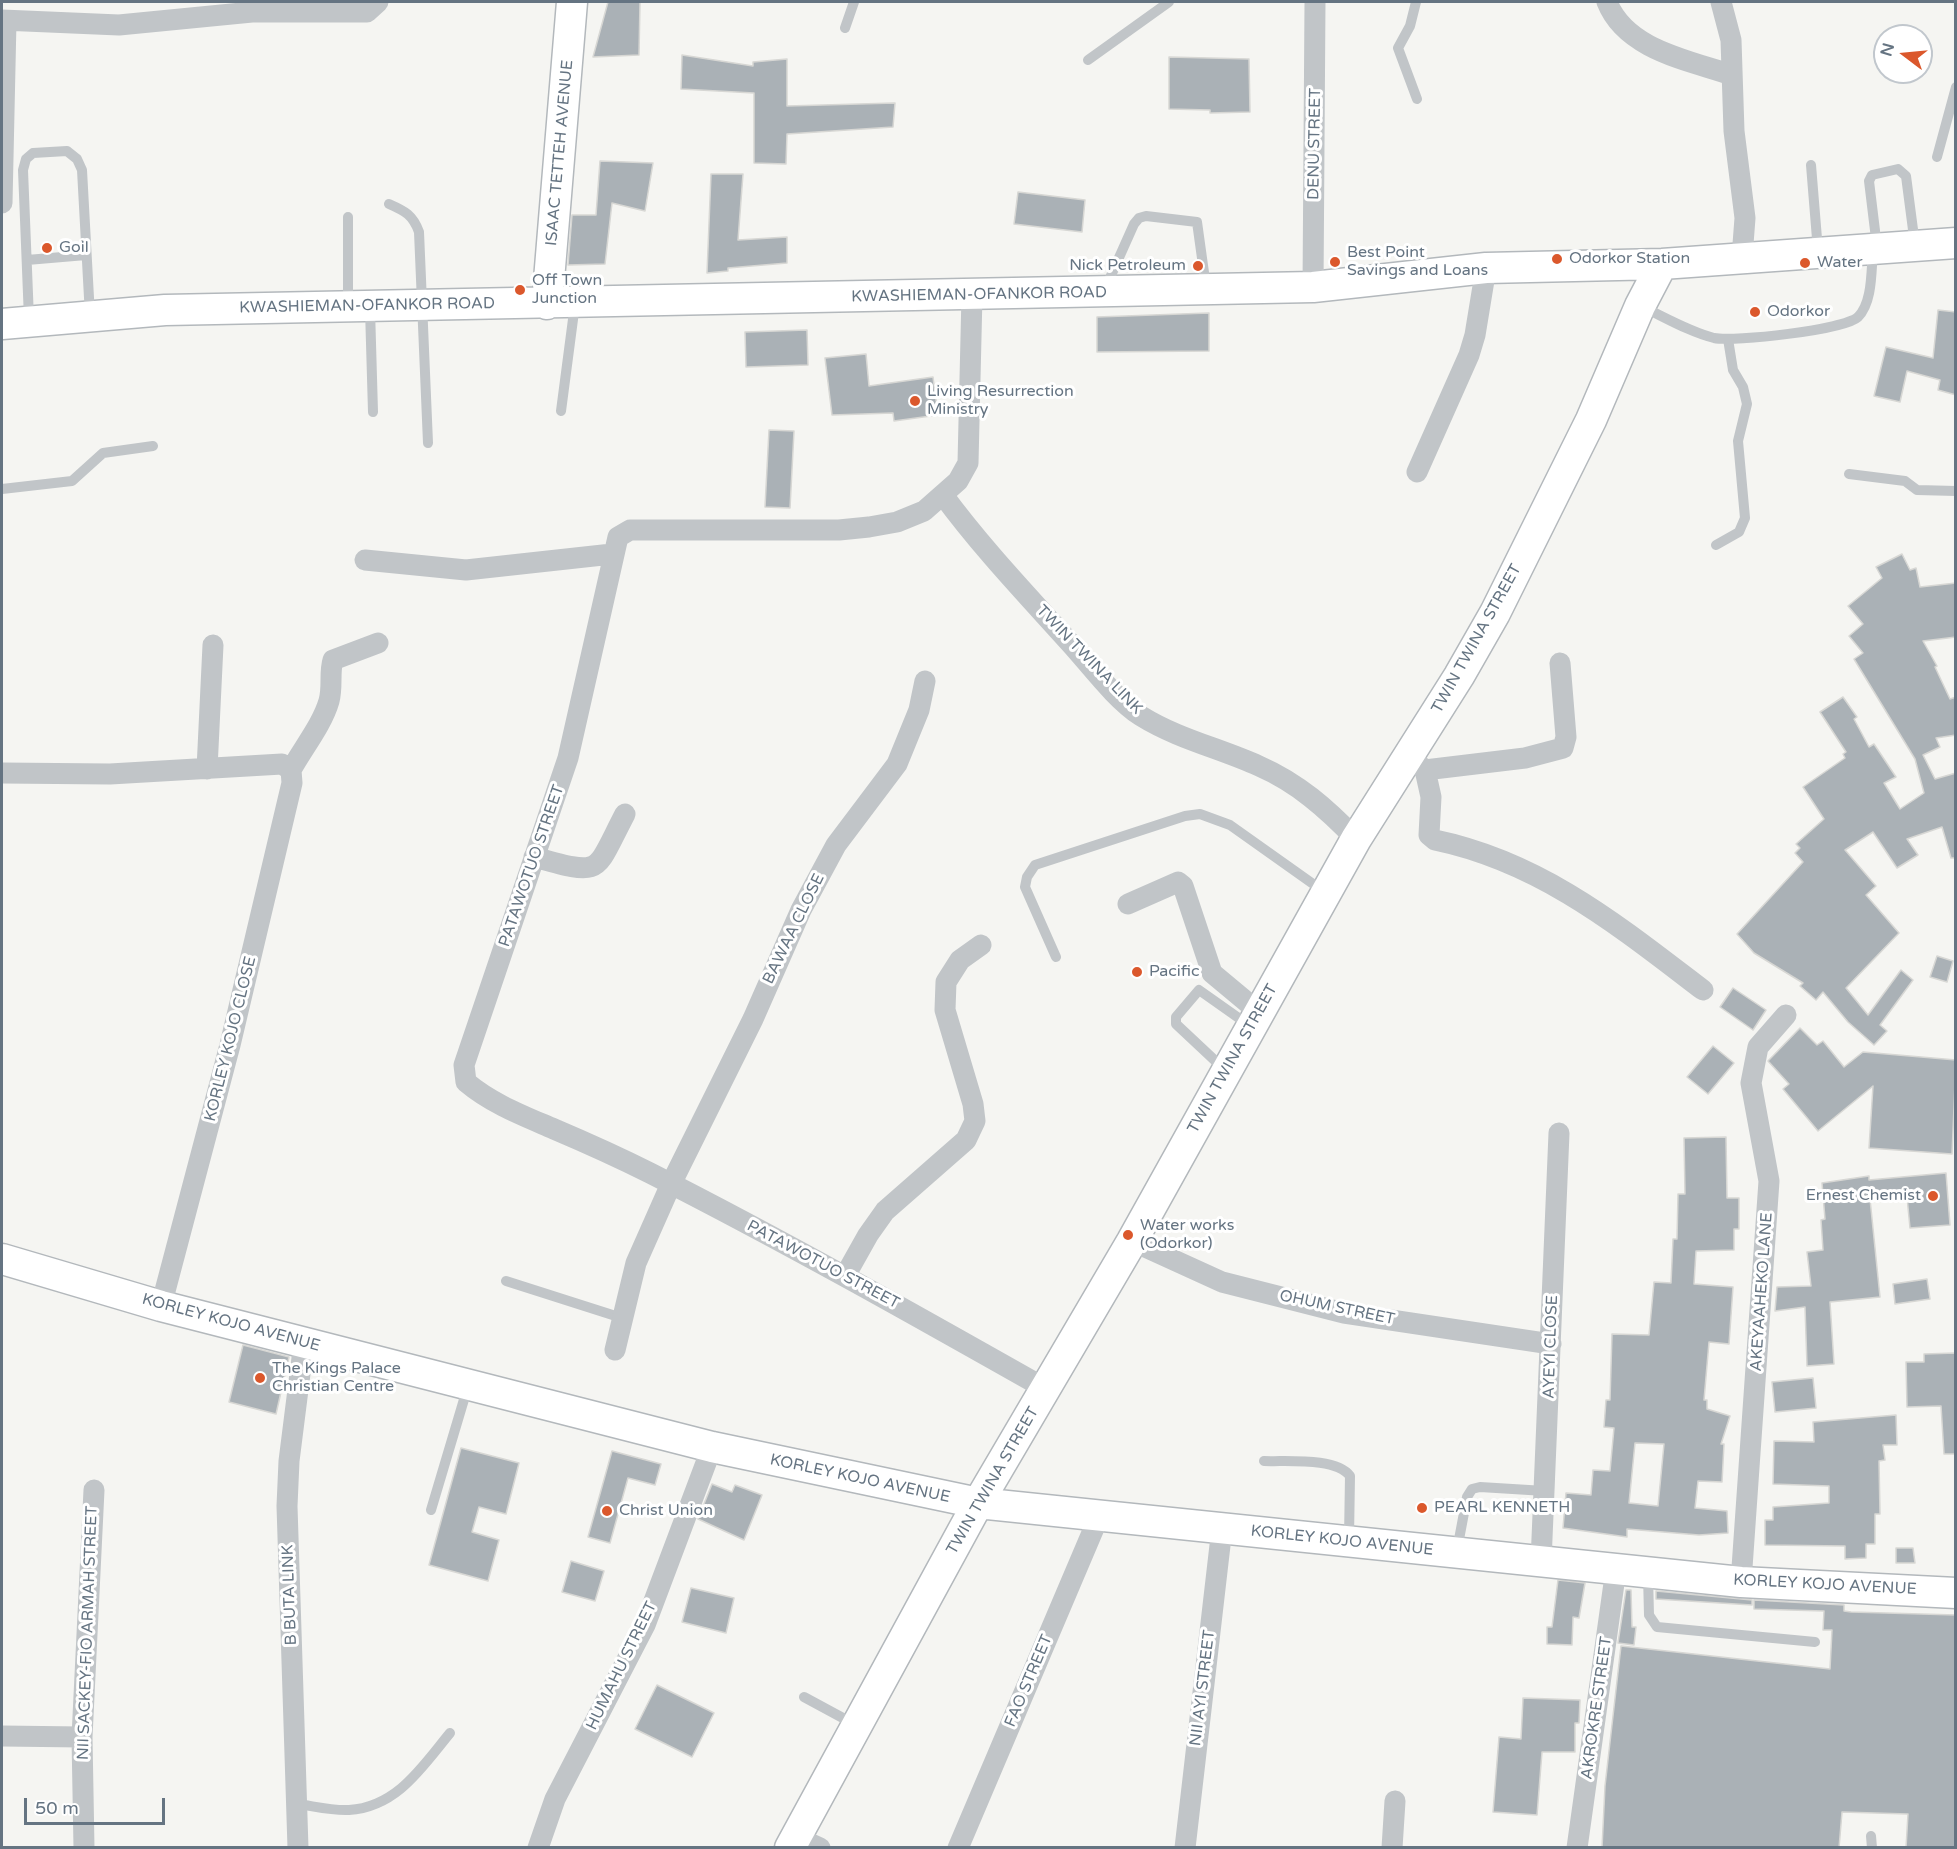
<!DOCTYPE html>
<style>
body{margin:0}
#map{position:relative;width:1957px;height:1849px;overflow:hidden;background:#f5f5f2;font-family:"Varela Round",sans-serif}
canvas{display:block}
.frame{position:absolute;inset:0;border:3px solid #657482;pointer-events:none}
.north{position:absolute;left:1873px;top:24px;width:60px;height:60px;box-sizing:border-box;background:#fff;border:2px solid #c1c7cd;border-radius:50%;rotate:286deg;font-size:16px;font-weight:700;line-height:24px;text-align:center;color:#657482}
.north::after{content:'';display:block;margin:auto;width:21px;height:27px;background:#db582c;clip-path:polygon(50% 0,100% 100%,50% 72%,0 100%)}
.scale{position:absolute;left:24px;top:1798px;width:141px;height:27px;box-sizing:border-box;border:3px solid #657482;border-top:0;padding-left:8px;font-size:18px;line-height:21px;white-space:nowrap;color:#657482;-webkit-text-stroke:4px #fff;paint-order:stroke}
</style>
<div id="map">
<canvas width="1957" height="1849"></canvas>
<div class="frame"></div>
<div class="north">N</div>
<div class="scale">50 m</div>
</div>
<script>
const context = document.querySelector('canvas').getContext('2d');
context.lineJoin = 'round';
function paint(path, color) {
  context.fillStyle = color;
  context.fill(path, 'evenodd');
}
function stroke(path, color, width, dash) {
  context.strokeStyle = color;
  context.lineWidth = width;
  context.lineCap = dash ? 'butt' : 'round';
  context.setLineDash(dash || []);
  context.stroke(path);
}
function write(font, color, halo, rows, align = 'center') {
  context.font = font + ' "Varela Round",sans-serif';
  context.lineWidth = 6;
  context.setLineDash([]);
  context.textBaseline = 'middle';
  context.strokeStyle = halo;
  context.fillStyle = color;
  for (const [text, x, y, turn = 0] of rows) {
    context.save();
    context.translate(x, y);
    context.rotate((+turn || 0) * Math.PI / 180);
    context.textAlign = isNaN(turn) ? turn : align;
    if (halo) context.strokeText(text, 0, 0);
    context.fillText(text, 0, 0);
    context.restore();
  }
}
const building = new Path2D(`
 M608,2H640L639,55L593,57Z
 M682,55L753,66V62L787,59V106L895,103L893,127L787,134L786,164L754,163V93L681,89Z
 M1169,57L1249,59L1250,112L1210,113V110L1169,109Z
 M600,161L653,163L645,211L612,203L605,264L568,265L572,215H596Z
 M711,174H743L738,240L787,237V263L728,268V271L707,273Z
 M1018,192L1085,200L1082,232L1014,224Z
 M1938,310L1956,312V395L1938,390L1940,380L1907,371L1900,402L1874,396L1886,347L1933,358Z
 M1209,313V351L1097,352V317Z
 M807,330L808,365L746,367L745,332Z
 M866,354L869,386L933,377L938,415L894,421L893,413L832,415L825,358Z
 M769,430L794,431L790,508L765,507Z
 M1902,554L1910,570L1916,568L1920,587L1956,583V637L1923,641L1937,666L1935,667L1950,699L1956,697V735L1936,738L1940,747L1923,755L1935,779L1956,773V858H1951L1942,827L1907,839L1918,855L1897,868L1873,832L1845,850L1876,886L1866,895L1899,933L1846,988L1868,1015L1901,970L1913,980L1880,1025L1887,1031L1874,1045L1848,1022L1823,992L1816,1000L1800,986L1803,983L1754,953L1737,934L1803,862L1795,853L1800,848L1796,844L1824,819L1803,787L1845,758L1843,754L1846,752L1820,712L1843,697L1857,717L1854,719L1869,747L1874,744L1896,777L1884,783L1900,809L1924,793L1915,759L1854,659L1863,653L1849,636L1863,624L1848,606L1882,578L1876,567Z
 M1937,956L1953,961L1947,982L1930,977Z
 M1733,988L1766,1010L1753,1030L1720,1007Z
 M1800,1028L1817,1045L1823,1041L1844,1067L1863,1052L1956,1060L1952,1154L1869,1148L1873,1086L1818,1131L1783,1089L1789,1084L1768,1061Z
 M1713,1046L1734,1063L1708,1094L1687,1077Z
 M1726,1137L1727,1198H1739V1229H1734V1250L1696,1251L1694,1284L1733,1287L1729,1344L1709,1342L1704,1400H1707V1409L1730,1416L1721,1444H1724L1722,1482L1698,1481L1695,1508L1727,1511L1728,1533L1699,1535L1627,1529V1537L1563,1528L1566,1493L1591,1495L1593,1470L1610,1471L1614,1428L1604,1427L1606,1400H1610L1612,1334L1649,1335L1654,1282L1671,1283L1673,1239H1677L1678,1194H1685L1684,1138ZM1635,1443L1664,1444L1658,1506L1629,1503Z
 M1946,1173L1950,1225L1910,1228L1907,1197L1870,1199L1880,1297L1830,1302L1834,1364L1807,1366L1805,1307L1775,1311L1777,1287L1811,1286L1807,1252L1823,1250L1821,1220L1825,1219L1822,1183L1869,1176V1180Z
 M1927,1279L1930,1299L1895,1304L1893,1284Z
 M243,1345L289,1357L276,1414L229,1402Z
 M1956,1353V1454H1944L1941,1406L1907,1407L1906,1362H1924V1354Z
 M1813,1378L1816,1408L1775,1412L1772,1382Z
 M1896,1415L1897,1445H1883L1885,1460L1879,1461L1880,1514H1875V1544H1866V1558L1845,1559V1546L1765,1545V1520H1773V1507L1829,1503V1486L1773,1484L1774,1441L1814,1442L1813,1422Z
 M461,1448L519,1463L506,1514L479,1507L472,1532L499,1540L488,1581L429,1565Z
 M612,1451L661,1464L655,1485L628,1478L610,1543L588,1537Z
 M712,1484L732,1492L735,1485L762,1495L744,1540L698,1519Z
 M1896,1548H1913L1915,1563H1896Z
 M571,1561L604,1571L595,1601L562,1592Z
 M1558,1580L1585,1583L1579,1618L1573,1617L1572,1645L1547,1644V1627H1552Z
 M691,1588L734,1598L726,1633L682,1622Z
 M1626,1590H1631L1632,1627H1636L1634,1645L1618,1643Z
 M1656,1591L1752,1600V1605L1656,1599Z
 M1754,1600L1844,1605V1611L1851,1612L1956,1615V1848H1906L1908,1814L1842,1812L1839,1848H1602L1605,1786L1621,1646L1830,1669L1832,1630H1823L1824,1611L1754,1609Z
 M657,1685L714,1713L692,1757L635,1729Z
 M1523,1698L1580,1700L1579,1723H1575V1752H1542L1537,1815L1493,1812L1499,1737L1521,1739Z`);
const lane = new Path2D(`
 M1416,2L1410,26L1398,48L1417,99
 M845,28L854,2
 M1088,60L1169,2
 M1937,157L1956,87
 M1811,165L1818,251
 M389,204C405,211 413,215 419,232L428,443
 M348,217V305
 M1877,247L1869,181L1872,175L1898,169L1906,176L1915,245
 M27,260L86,255
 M1105,289L1134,224L1139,218L1146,216L1197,222L1206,287
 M1643,307C1666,318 1690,332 1714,338C1734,342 1844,330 1858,317C1873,302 1871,270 1873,251
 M370,309L373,412
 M29,319L23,170L26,159L33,153L67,151L77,159L82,170L90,316
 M561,411L575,304
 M1849,474L1905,481L1917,490L1956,491
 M2,489L72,481L103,453L153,446
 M1716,545L1739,532L1745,518L1738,441L1747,404L1743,387L1733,370L1728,339
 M1056,957L1025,887L1027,877L1035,865L1185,816L1200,814L1230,825L1323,891
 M1224,1069L1176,1024V1017L1199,990L1250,1026
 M506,1281L622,1318
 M1264,1461C1286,1462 1336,1457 1350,1476L1349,1538
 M431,1510L468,1386
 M1457,1550L1467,1497L1472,1489L1480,1487L1545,1491
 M1648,1575L1649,1615L1657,1627L1815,1642
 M804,1697L854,1724
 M297,1804C313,1806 332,1811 349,1810C397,1807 422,1767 450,1733
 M1871,1836L1872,1848`);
const street = new Path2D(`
 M1607,2C1626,50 1688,60 1732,75
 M1721,2L1731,40L1734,131L1745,218L1742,257
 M2,20L119,25L252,12H367L378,2
 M2,203L6,21
 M1313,287L1315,2
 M972,295L968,463L958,481L924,511L897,522L869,527L839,530H630L618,537L568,758L464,1065L466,1082C492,1104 524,1116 554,1129C587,1143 618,1157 650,1173C784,1241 915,1315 1046,1389
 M1417,472L1469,355L1475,335L1486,268
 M943,495C982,548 1027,595 1071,644C1091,666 1116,700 1141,716C1178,739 1219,748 1259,766C1298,783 1327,809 1356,839
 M365,560L466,570L612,554
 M1409,757L1425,770L1431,797L1429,835L1435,840C1541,862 1619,926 1703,990
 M207,769L213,645
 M291,770C303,748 322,725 329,701C333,686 329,673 333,660L378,643
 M1425,770L1525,758L1563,748L1566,737L1560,663
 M2,773L110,774L282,764L291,770L292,783L230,1045L161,1306
 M534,857C604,876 593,875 625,814
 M1128,904L1178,882L1183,886L1212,973L1260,1013
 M1132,1241L1222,1282L1344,1313L1551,1344
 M845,1276L868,1235L885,1211L966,1140L975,1121L973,1104L945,1010L946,982L960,960L981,945
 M615,1350L636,1263L671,1184L753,1019L801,910L836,845L897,764L919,710L925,681
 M1541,1562L1559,1133
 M1741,1582L1769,1181L1751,1083L1758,1047L1786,1015
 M2,1736L82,1737
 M796,1837L820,1848
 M84,1848L82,1737L94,1490
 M298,1848L287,1506L289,1461L304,1342
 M538,1848L555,1799L645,1625L712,1447
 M958,1848L1100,1514
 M1185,1848L1222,1528
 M1392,1848L1395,1801
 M1577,1848L1616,1569`);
const secondary = new Path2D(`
 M547,304L572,2
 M2,324L165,310L1313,287L1486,268L1662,264L1956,243
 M2,1259L161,1306L712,1447L978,1503L1741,1582L1956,1593
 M790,1848L978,1503L1132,1241L1356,839L1459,676L1495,613L1591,420L1640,306L1662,264`);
const markers = [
 [47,248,6,"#db582c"],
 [1557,259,6,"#db582c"],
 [1335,262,6,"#db582c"],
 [1805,263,6,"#db582c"],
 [1198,266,6,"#db582c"],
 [520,290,6,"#db582c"],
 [1755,312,6,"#db582c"],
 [915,401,6,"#db582c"],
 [1137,972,6,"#db582c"],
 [1933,1196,6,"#db582c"],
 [1128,1235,6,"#db582c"],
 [260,1378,6,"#db582c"],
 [1422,1508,6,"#db582c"],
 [607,1511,6,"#db582c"]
];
const streetNames = [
 ["DENU STREET",1315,144,-89],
 ["ISAAC TETTEH AVENUE",560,153,-85],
 ["KWASHIEMAN-OFANKOR ROAD",979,295,-1],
 ["KWASHIEMAN-OFANKOR ROAD",367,306,-1],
 ["TWIN TWINA STREET",1477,639,-61],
 ["TWIN TWINA LINK",1089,660,46],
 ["PATAWOTUO STREET",532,866,-71],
 ["BAWAA CLOSE",794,929,-64],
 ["KORLEY KOJO CLOSE",231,1039,-76],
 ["TWIN TWINA STREET",1233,1059,-61],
 ["PATAWOTUO STREET",823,1265,28],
 ["AKEYAAHEKO LANE",1762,1292,-86],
 ["OHUM STREET",1337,1308,12],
 ["KORLEY KOJO AVENUE",231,1323,15],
 ["AYEYI CLOSE",1551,1347,-88],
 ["KORLEY KOJO AVENUE",860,1479,12],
 ["TWIN TWINA STREET",993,1481,-60],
 ["KORLEY KOJO AVENUE",1342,1541,6],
 ["KORLEY KOJO AVENUE",1825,1585,3],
 ["B BUTA LINK",290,1595,-92],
 ["NII SACKEY-FIO ARMAH STREET",88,1633,-88],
 ["HUMAHU STREET",622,1666,-64],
 ["FAO STREET",1029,1681,-67],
 ["NII AYI STREET",1203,1688,-83],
 ["AKROKRE STREET",1597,1708,-82]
];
const poiNames = [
 ["Goil",59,248],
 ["Best Point",1347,253],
 ["Savings and Loans",1347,271],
 ["Odorkor Station",1569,259],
 ["Water",1817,263],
 ["Nick Petroleum",1186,266,"right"],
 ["Off Town",532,281],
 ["Junction",532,299],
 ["Odorkor",1767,312],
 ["Living Resurrection",927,392],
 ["Ministry",927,410],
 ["Pacific",1149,972],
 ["Ernest Chemist",1921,1196,"right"],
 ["Water works",1140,1226],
 ["(Odorkor)",1140,1244],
 ["The Kings Palace",272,1369],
 ["Christian Centre",272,1387],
 ["PEARL KENNETH",1434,1508],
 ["Christ Union",619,1511]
];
paint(building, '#aab1b6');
stroke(building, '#d7d7d4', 1.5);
stroke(secondary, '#b3b8bc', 33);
stroke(lane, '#c1c5c8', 10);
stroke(street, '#c1c5c8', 21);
stroke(secondary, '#fff', 30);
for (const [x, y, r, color] of markers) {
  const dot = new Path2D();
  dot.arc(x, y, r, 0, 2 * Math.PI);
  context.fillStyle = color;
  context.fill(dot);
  stroke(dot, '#fff', 2);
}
write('16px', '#657482', '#fff', streetNames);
write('16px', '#657482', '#fff', poiNames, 'left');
</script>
